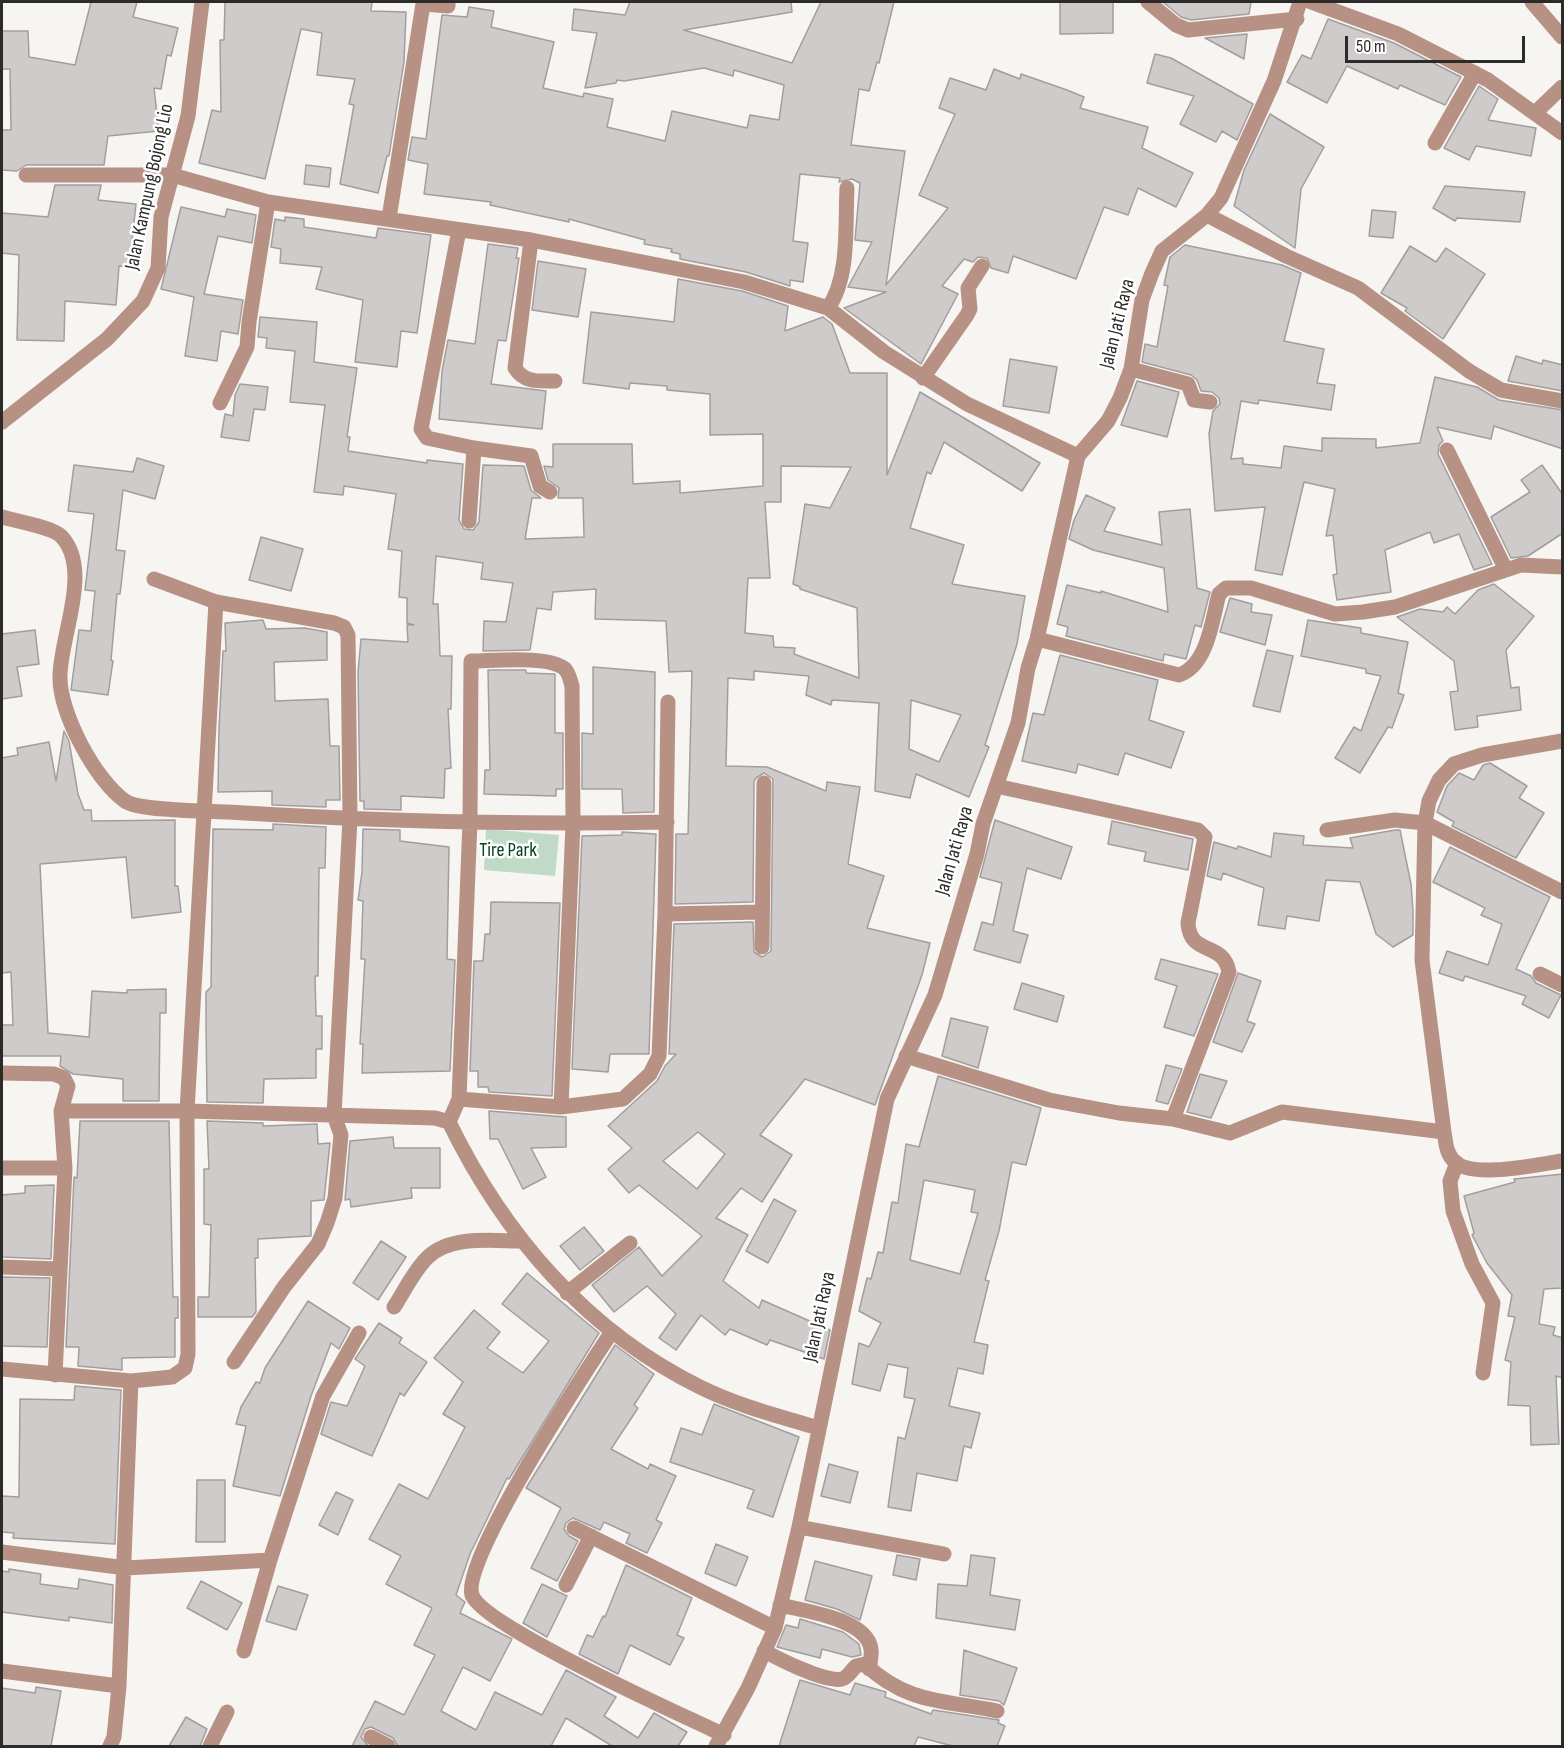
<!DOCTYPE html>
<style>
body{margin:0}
#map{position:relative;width:1564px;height:1748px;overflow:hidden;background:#f6f5f1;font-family:"Sofia Sans Condensed",sans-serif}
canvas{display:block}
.frame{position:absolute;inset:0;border:3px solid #2b2b2a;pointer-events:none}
.scale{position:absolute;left:1345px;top:36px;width:180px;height:27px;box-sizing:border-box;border:3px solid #2b2b2a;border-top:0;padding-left:8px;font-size:18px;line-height:21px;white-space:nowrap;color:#2b2b2a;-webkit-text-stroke:4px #fff;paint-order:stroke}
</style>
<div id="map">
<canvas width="1564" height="1748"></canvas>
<div class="frame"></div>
<div class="scale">50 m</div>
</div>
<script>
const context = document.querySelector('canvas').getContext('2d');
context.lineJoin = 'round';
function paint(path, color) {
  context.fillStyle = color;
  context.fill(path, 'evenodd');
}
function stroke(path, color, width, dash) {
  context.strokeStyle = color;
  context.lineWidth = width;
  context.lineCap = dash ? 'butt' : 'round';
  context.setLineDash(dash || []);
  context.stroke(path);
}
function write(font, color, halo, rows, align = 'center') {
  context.font = font + ' "Sofia Sans Condensed",sans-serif';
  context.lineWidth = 5;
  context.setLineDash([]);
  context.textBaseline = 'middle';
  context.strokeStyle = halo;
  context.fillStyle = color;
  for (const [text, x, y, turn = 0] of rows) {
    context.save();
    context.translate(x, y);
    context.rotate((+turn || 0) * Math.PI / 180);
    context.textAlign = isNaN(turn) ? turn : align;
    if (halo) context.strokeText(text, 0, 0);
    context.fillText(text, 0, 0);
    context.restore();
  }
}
const green = new Path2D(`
 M486,829L559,835L555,876L484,870Z`);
const building = new Path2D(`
 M91,2H137L133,17L178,28L171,56L167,55L161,89L154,88L159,131L108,136L104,165H26L17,171L2,170V130H11L10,69H2V31H28L29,57L75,65Z
 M225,2H372L371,11L406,12L404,62L389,156H387L378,193L340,184L354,105L349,104L355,79L317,75L322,33L301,29L265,179L199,163L212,110L221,112L220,40H224Z
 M630,2H791L792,12L684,30L792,63L821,2H894L879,63L877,62L869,91L859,89L851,145L905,151L886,285L948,208L919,195L955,114L939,108L950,78L986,90L994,69L1020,79L1021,74L1067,90L1084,97L1080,108L1148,127L1142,148L1193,173L1176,207L1138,188L1128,215L1104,207L1076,279L1013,256L1008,273L991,268L987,258L978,257L973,262L964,259L942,286L958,294L921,364L844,308L886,292L848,287L872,242L855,240L860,183L852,179L839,182L840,178L800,174L793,241L808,243L803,282L790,280V286L746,272L680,259V254L671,252L672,249L644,244L645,240L569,219V222L490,205L491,202L424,194L428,164L408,160L412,137L426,139L442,15L467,17L469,7L494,11L491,27L554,42L543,88L583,97L584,93L613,99L607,127L665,141L672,111L747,128L750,115L779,120L784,85L734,70L733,76L704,68L624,81L617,80L616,83L585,88L597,33L572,30L574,9L625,15Z
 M1060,2H1113V33L1060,34Z
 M1163,2H1251L1249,14L1191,20L1181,17Z
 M1328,19L1394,43L1461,77L1445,105L1400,85L1398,89L1347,66L1327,103L1287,82L1302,55L1311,59Z
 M1247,34L1244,59L1205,38Z
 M1155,54L1171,58L1253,104L1237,140L1222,131L1216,142L1180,124L1194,96L1147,83Z
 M1479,86L1498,99L1488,120L1536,128L1531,156L1476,146L1469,160L1444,148Z
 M1270,114L1324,147L1301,189L1295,248L1234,206L1244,170Z
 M306,165L331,168L329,187L304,184Z
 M55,185H101L98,200L136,204L129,267L119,266L116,305L65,301L64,341L17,340L19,255L2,253V213L48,217Z
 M1445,186L1525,192L1520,222L1457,218L1455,221L1433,208Z
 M181,207L225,217L227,209L256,215L252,243L218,236L204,294L243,300L238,334L221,331L217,361L185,356L194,297L161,289Z
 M1372,210L1396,212L1393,238L1369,236Z
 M285,217L304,219V227L376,238L378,228L431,235L417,333L401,331L397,367L355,362L363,300L316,289L322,267L280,263L281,249L271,247L275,219L285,221Z
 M488,244L518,248L516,258H519L506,341L498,340L491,384L546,391L542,429L439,419L442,371L448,340L475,344Z
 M1185,245L1282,265L1301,273L1284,341L1324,349L1317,383L1335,385L1331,410L1259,400L1258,404L1241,401L1231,459L1243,458V464L1281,468L1284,446L1322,451V438L1376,439V448L1420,443L1435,377L1477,387L1499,400L1563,410V449L1494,426L1491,439L1437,427L1443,441L1439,445L1438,454L1492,564L1474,570L1459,534L1434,543L1430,532L1385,550L1391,592L1337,600L1333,575L1337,574L1333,535L1326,536L1335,489L1304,482L1282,575L1255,570L1265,507L1215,511L1209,434L1213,411L1220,404L1219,398L1212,392L1201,391L1197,380L1191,375L1142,362L1145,344L1157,347L1168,286L1164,285L1170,257Z
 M1410,246L1436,262L1446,248L1485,274L1443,339L1405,311L1407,308L1381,293Z
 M538,261L586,269L578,317L532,310Z
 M678,279L742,291L788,306L785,331L823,317L832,324L850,373H887V475L920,392L1040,463L1022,491L944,442L931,474L927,472L910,528L964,545L952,584L1025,596L1017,644L985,745L989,747L969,797L916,774L910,798L875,791L879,703L832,700L831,705L806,695L809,676L754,671V680L728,678L726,766L767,767L826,791L827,782L860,787L848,864L884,876L867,928L930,943L922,975L875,1105L805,1079L760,1135L792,1155L762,1202L741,1188L716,1218L748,1235L723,1281L759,1308L762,1300L830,1330L824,1359L770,1340L767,1345L730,1329L725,1335L701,1315L676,1350L659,1338L676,1314L647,1286L614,1312L592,1285L639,1247L662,1276L702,1236L639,1185L629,1193L608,1169L632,1148L608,1126L657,1081L665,1066L676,1054H669L674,924L753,922L754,952L762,957L771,951L773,779L764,773L756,778L754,782L753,902L675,904L676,834H688L692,671L669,672L666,621L595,619L596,589L553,592L551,610L537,608L530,650L483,651L484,621L506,622L513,583L481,579L483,563L436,556L433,604H438L440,656H452L451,709H448L451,768L445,769L444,798L401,796V810L364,809V801H360L358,672L361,639L408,642L407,625H414L407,623V598L399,597L402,551L388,549L396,494L344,486L343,495L314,492L325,405L290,402L295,351L266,348L267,338L258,337L260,317L317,322L314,362L357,368L347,437H350L348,451L427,463V460L463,464L459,520L464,529L473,530L479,522L483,465L524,466L531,490L541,498H532L525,539L584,537L583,498H558L559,488L548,480L544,466L553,467V444H632L633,484L680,481V493L763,486V434L710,435V394L667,390V386L630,383L629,389L583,383L591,312L674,322ZM781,466L851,467L830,508L805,504L793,584L800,587V589L857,608L859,678L794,654L795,648L774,647L773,636L745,633L748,578H770L765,502H781ZM911,700L961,715L939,762L909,749ZM698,1132L725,1154L697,1189L663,1161Z
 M1516,356L1542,364L1543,360L1563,365V391L1508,381Z
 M1010,359L1057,367L1049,413L1003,406Z
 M1137,381L1179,392L1167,437L1121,425Z
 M240,384L268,387L265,410L254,409L249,441L221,437L225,414L233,416L235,395Z
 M137,458L164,466L155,499L123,490L116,550L125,551L120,594H117L111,660L113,661L108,695L71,690L79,630L91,631L95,591L85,590L94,514L68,511L74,465L133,472Z
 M1542,465L1563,495V533L1528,556L1511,558L1491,517L1530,492L1521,480Z
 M1086,495L1115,508L1104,531L1162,545L1159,512L1190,509L1197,588L1210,592L1201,627L1195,625L1186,659L1164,654L1163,661L1066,636L1068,627L1057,624L1067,585L1101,593V591L1168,612L1164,568L1093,550L1069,539L1074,520Z
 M261,537L303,549L291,591L249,580Z
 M1494,584L1534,616L1506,650L1511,688L1519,687L1521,710L1477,716L1478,727L1455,730L1450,692L1458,691L1454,661L1397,617L1420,609L1443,612L1447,607L1455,614L1478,590Z
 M1230,598L1252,604L1251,612L1272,615L1265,645L1220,632Z
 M263,620L266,629L305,628L327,632V660L274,662L275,701L328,699L330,746H339L340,800H326V807L272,805V791L218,792L219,728L223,651H226L225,623Z
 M1308,620L1361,628V633L1408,642L1398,693L1404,695L1392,728L1388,727L1360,773L1335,758L1354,727L1361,731L1381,676L1366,673V669L1301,656Z
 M35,630L39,664L17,667L22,696L2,699V634Z
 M1267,650L1293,656L1280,712L1253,706Z
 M1060,655L1158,680L1149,720L1184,732L1171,768L1125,753L1118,775L1078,764L1076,773L1022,761L1033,713L1044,715Z
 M593,667L655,672L654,812L623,813L622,789H582V733L593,734Z
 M488,670H526V673L555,674V733H563V789H556V796L484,794L485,770H490Z
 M64,731L69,741L78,794L84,810H91L92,821L175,820V886H178L181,912L132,918L126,857L40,864L48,1033L89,1037L92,991L127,993V990L166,989V1013H160L159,1101H123V1079L73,1074L60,1066L61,1056H2V1025H13L11,972L2,973V758L18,755L17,748L49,742L56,781Z
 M1490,763L1527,786L1519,798L1544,813L1516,858L1452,826L1454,822L1437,812L1447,786L1459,773L1474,780L1483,765Z
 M995,820L1072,847L1061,879L1027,868L1013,931L1028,935L1020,963L974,950L982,922L993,925L1002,883L980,877Z
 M1112,821L1193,839L1188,870L1144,861L1146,852L1108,844Z
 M273,824L326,827L325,868H319L318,976H315L316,1016H322V1049H316V1078L264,1079L263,1103L207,1102L206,1021V992L211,987L213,829L273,830Z
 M363,829L400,830V841L449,847L447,959L455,960L450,1071L362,1073L363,1044H360L365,959H361L363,901L358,900L362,872Z
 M1395,830H1400L1411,884L1413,911V935L1393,947L1376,934L1360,882L1326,880L1319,921L1287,916L1285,929L1258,925L1264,888L1223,873L1221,880L1207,876L1214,842L1237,849L1238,846L1271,857L1274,833L1304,836L1303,845L1353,848L1350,838Z
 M622,832L656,834L649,1054H610L608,1072L572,1069L582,836L622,835Z
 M1450,847L1550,897L1516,969L1531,976L1536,983L1561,995L1549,1018L1522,1004L1526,996L1465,976L1463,981L1439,973L1447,951L1488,965L1502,924L1481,915L1485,908L1433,882Z
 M491,902L560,903L552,1096L489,1092L488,1087H478V1071H470L474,961H483L485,934H490Z
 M1161,959L1218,974L1194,1036L1164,1027L1177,986L1155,979Z
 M1238,973L1261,981L1247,1021L1255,1024L1242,1052L1213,1042Z
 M1022,983L1064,996L1057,1022L1014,1009Z
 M951,1018L988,1027L978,1068L942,1056Z
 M1166,1065L1182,1069L1168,1104L1156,1101Z
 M1200,1074L1227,1081L1211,1118L1187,1112Z
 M938,1076L1041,1108L1026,1165L1012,1162L999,1231L985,1280L989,1281L974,1342L988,1345L983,1374L958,1368L949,1406L980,1413L971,1448L964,1446L957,1481L917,1473L911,1511L888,1507L898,1437L905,1439L915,1399L904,1397L908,1368L888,1364L880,1391L852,1384L859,1343L869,1347L881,1323L859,1311L867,1278L871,1279L878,1252L883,1253L892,1202L898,1203L906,1144L919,1147ZM924,1180L975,1190L971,1212L978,1213L960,1274L910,1260Z
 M489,1111L566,1117V1147L531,1148L546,1177L523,1189L498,1139H490Z
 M80,1121H169L173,1297H178V1318H175V1357L122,1358V1370L78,1366L79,1347H66L74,1177L77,1178Z
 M207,1121L263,1123V1126L317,1124L318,1144L330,1143L324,1200L311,1201V1236L258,1239V1258H255L256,1312L252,1317H198V1297H209L211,1225L204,1224V1169H209Z
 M393,1137L394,1148H440V1188H411L412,1198L351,1207L350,1199L345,1200L350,1141Z
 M1563,1174V1288L1544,1289L1539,1324L1555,1327L1553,1335L1563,1338V1378L1556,1376L1559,1444L1531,1445L1530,1406L1508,1405L1511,1362L1505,1360L1515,1317L1508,1316L1512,1295L1487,1263L1472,1235L1474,1233L1464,1196L1515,1182L1514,1179Z
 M54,1185L51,1259L2,1257V1195L25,1193V1186Z
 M774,1199L796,1211L768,1263L746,1251Z
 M584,1227L604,1251L580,1270L560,1246Z
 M381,1241L406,1257L378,1300L353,1283Z
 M527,1273L599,1333L509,1479L507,1478L470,1554L456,1595L465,1602L460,1613L512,1639L490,1681L463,1667L441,1711L476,1730L495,1692L542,1715L566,1670L616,1697L604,1716L638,1738L654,1713L687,1732L678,1746H612L566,1718L551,1746H398L393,1738L371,1727L365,1729L361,1737L368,1746H352L375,1701L404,1715L435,1655L414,1645L432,1608L386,1584L401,1556L369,1539L399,1484L428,1499L465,1427L443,1414L463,1382L434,1358L474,1310L500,1332L487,1348L523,1373L549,1341L502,1304Z
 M2,1277L50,1278L47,1347L2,1346Z
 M308,1301L350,1328L339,1349L331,1343L311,1396L280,1496L233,1486L246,1426L236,1424L241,1407L256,1382L260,1383L265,1368Z
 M379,1323L402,1338L399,1343L427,1362L404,1396L400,1393L372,1456L321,1434L331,1402L347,1406L365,1366L355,1359Z
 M615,1345L654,1374L634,1405L638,1408L611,1449L648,1469L650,1464L676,1476L656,1520L662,1523L647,1553L626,1543L630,1534L604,1522L600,1530L573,1518L566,1523L564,1529L569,1536L578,1541L557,1581L531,1568L561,1508L526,1488Z
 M75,1386L121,1390L115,1544L13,1538L14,1533L2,1532V1496L19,1497L20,1399L74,1400Z
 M714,1404L799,1437L773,1517L747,1508L754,1490L670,1462L681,1428L702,1435Z
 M829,1464L858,1472L850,1503L821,1496Z
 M197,1480H225V1542H196Z
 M336,1492L353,1500L338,1535L319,1525Z
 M716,1544L748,1557L736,1586L705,1573Z
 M897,1555L920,1559L916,1580L893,1575Z
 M971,1555L995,1558L990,1595L1020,1600L1015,1630L936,1618L938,1584L967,1586Z
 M815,1561L872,1576L860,1620L837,1609L805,1600Z
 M626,1565L692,1598L677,1635L684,1638L670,1665L630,1645L618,1674L579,1654L587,1635L593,1637L603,1616L605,1617Z
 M9,1569L41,1574L40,1584L78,1589L79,1579L113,1585L112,1623L69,1617V1621L2,1612V1571L9,1572Z
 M201,1581L242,1603L227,1630L187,1608Z
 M542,1584L567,1596L547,1637L523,1623Z
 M278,1586L308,1595L296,1630L266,1621Z
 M800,1619L843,1632L859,1644L861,1655L852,1657L822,1649L820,1658L777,1647L786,1625L798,1628Z
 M964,1650L1017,1668L1004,1705L999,1701L960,1695Z
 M800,1680L850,1695L855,1683L886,1692L885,1697L931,1714L933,1710L999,1720L998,1723L1005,1726L997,1746H953L918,1737L914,1746H779Z
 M36,1687L61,1691L51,1746H2V1688L35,1693Z
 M186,1717L207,1729L200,1746H169Z`);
const minor = new Path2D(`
 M1148,2L1176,25L1188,30L1297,19
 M1311,2L1398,34L1488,80L1562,133
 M1532,2L1562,37
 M1535,113L1562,87
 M1435,143L1475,73
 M26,175H172L268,202L531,240L744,282L828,308L884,352L967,404L1078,456
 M1207,215L1286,256L1358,288L1469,371L1501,390L1562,401
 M389,218L423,4L448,6V2
 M459,230L421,429L427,438L474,448L469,521
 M531,240L515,368C524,383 539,381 555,381
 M828,308C850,277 845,225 847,188
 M1131,369L1188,384L1194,400L1210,402
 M923,378L967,315L970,309L968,288L982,266
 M220,403L247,347L249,322L268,202
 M2,422L107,339L143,301L158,268L161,217L188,116L202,2
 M474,448L531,456L540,486L550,492
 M1447,450L1506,570
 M2,517C15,521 52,527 61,536C93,569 60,637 60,676C59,712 95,780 125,801C139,811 207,811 228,812C374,821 521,825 667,822
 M154,579L216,602L334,623L344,627L348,635L350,819L334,1115L341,1135L335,1198L327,1223L318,1244L284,1287L234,1362
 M1037,639L1179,675C1208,665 1212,620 1219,594L1226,588H1251L1335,614L1363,612L1395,607L1521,565L1562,567
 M1562,741L1482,755L1454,764L1439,780L1429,801L1425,823L1422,960L1444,1132C1446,1143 1446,1154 1455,1162C1474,1179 1538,1164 1562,1161
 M996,786L1198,830L1205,837L1188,923C1190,957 1223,940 1229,972L1173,1119
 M1327,830L1395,820L1425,823L1562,892
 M665,914L762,912
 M762,947L764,783
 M1540,974L1562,985
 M906,1056L1049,1100L1119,1113L1173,1119L1230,1133L1282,1112L1444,1132
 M2,1073L54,1074L64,1078L68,1086L61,1111L65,1168L55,1375
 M459,1099L561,1107L623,1099L650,1074L659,1056L665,914L668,702
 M61,1111H187L435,1118L449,1122C504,1235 587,1332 702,1388C739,1406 779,1416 818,1428
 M449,1122L459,1099L470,821L471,661C493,661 549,655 565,669C569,673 570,680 572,686L573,824L561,1107
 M1457,1163L1450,1181L1453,1211L1472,1264L1493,1303L1483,1373
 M2,1168H65
 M2,1267L60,1269
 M567,1293L630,1243
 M394,1307C404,1292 414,1270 428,1257C451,1235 492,1241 522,1241
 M611,1333C586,1371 460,1561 472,1595C484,1627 683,1715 724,1735
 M2,1369L131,1381L172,1377L185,1368L188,1354L187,1111L216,602
 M799,1527L944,1554
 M574,1528L775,1628
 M2,1552L126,1568L270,1560
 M566,1585L591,1536
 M780,1605C805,1611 867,1619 871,1649C872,1655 870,1663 869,1669
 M244,1651L270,1560L323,1396L359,1333
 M764,1651C779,1659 826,1683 842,1679C847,1678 852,1670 856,1666L865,1664C907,1704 944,1700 997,1711
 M2,1671L119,1686
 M371,1737L388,1746
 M110,1746L114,1737L119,1686L131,1381
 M210,1746L227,1712
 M716,1746L748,1688L775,1628L799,1527L887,1099L935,995L977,854L983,824L1018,723L1028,668L1037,639L1078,456L1108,421L1120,398L1131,369L1142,300L1152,273L1162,251L1207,215L1221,198L1274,81L1300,2`);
const streetNames = [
 ["Jalan Kampung Bojong Lio",150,187,-78],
 ["Jalan Jati Raya",1118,324,-76],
 ["Jalan Jati Raya",955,851,-74],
 ["Jalan Jati Raya",820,1317,-78]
];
const parkNames = [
 ["Tire Park",508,851]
];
paint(green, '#c0dac7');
paint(building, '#d0cbcb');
stroke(building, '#a39e9e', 1.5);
stroke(minor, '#b89185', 15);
write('20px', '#2b2b2a', '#fff', streetNames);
write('20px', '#064423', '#fff', parkNames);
</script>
